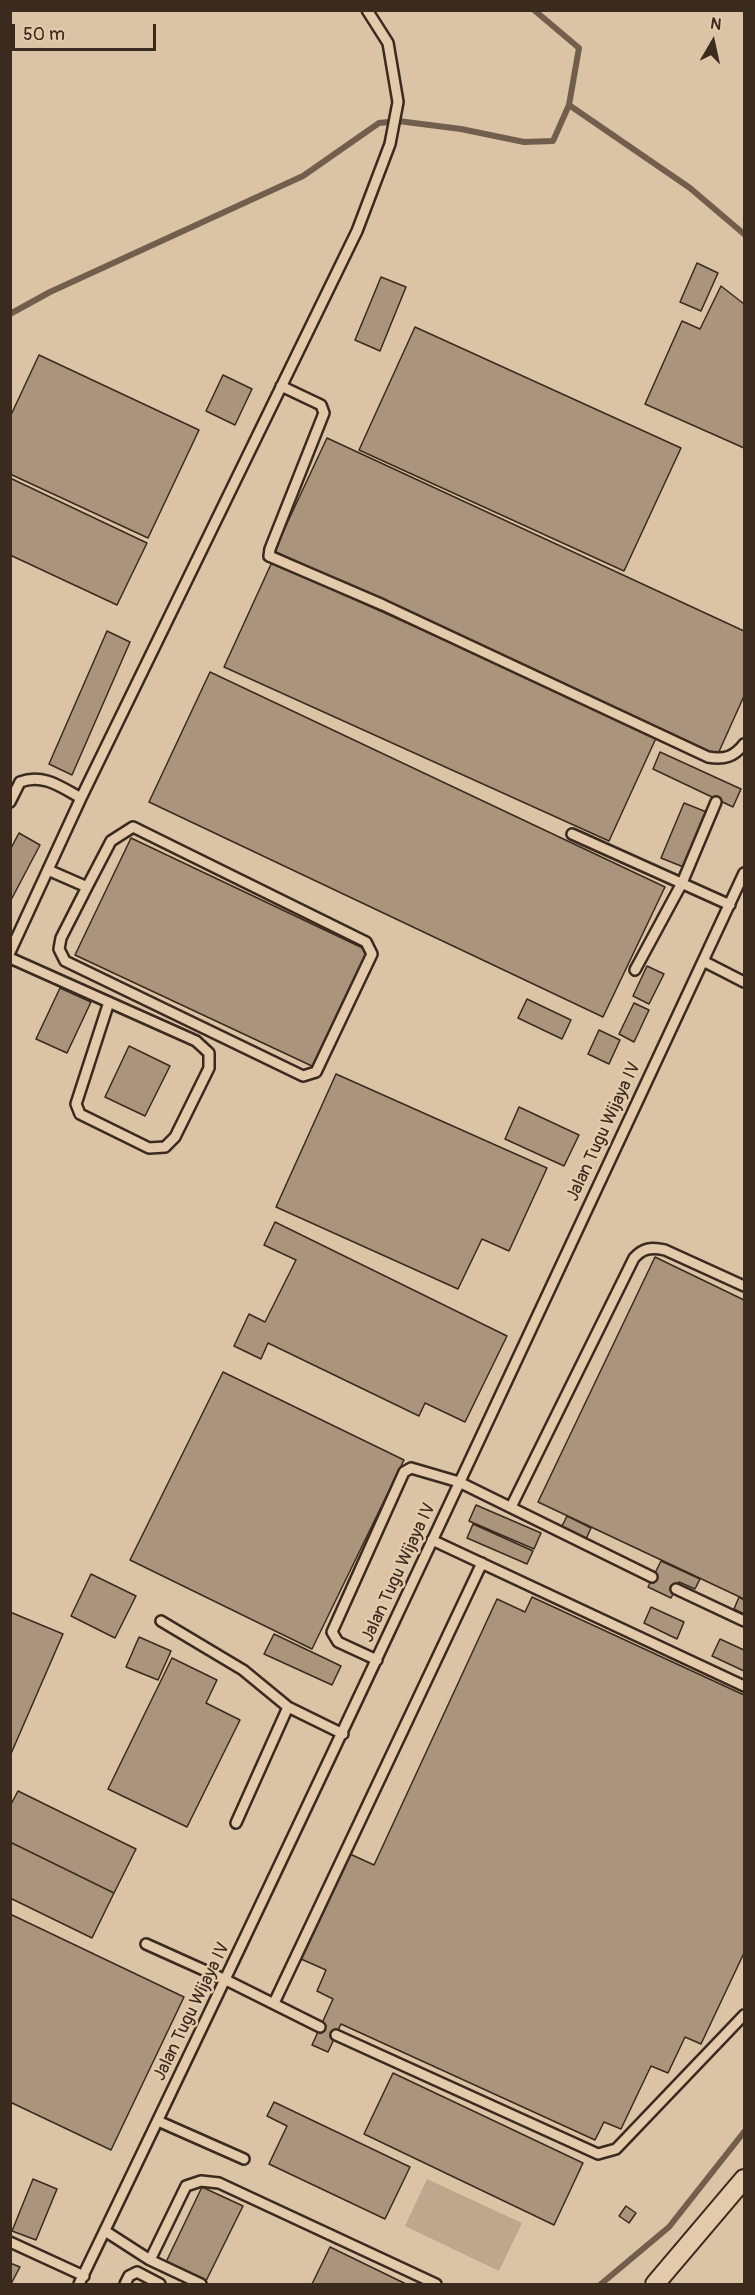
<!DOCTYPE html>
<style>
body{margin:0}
#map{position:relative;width:755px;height:2295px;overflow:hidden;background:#dbc4a5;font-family:Pangolin,sans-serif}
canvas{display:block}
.frame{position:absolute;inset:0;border:12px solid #3b2a1e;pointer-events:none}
.north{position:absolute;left:683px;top:12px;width:60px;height:60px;-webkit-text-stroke:4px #e2caab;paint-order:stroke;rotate:9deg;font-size:16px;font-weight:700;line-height:24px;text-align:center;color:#3b2a1e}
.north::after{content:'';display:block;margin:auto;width:21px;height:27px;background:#3b2a1e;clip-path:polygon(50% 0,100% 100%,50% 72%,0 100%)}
.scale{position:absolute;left:12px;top:24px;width:144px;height:27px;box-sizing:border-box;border:3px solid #3b2a1e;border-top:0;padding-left:8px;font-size:18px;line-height:21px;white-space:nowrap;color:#3b2a1e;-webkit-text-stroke:4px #e2caab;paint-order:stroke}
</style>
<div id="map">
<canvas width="755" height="2295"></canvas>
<div class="frame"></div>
<div class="north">N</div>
<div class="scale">50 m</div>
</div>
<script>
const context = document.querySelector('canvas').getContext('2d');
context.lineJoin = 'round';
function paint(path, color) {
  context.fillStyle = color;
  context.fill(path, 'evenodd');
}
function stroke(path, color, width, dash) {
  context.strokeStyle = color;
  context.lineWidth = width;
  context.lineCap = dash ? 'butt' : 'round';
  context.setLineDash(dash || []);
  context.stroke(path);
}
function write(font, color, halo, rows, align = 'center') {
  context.font = font + ' Pangolin,sans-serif';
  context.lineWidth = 5;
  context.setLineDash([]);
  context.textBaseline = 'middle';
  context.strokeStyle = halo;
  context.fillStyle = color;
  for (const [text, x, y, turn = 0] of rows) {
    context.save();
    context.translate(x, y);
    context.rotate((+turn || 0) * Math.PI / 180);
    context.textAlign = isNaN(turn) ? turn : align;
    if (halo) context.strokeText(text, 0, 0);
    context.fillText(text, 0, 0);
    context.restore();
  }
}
const green = new Path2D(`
 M427,2179L522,2223L499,2271L405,2226Z`);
const stream = new Path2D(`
 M569,105L690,188L744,234
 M10,314L50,292L303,176L379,123L398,121L461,129L524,142L553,141L569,105L579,48L534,10
 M601,2284L669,2227L744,2132`);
const building = new Path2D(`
 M697,263L718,273L701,311L680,302Z
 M381,277L406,287L380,351L355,340Z
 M721,286L744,304V448L645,404L682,321L700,329Z
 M415,327L681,448L624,571L359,450Z
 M39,355L199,430L148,538L10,474V417Z
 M223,375L252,389L235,425L206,411Z
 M327,438L744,631V696L717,756L274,551Z
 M10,478L147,543L117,605L10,555Z
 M272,562L657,736L609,841L224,667Z
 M107,631L130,642L72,775L49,764Z
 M210,672L665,887L603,1017L149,802Z
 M660,752L741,789L733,807L653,769Z
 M684,803L709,813L686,868L661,858Z
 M19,833L40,845L10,902V850Z
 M131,838L369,951L314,1067L75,955Z
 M647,966L664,974L649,1004L633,996Z
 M60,988L91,1002L67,1053L36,1039Z
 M527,999L571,1020L562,1039L518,1018Z
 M634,1003L649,1010L634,1042L619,1034Z
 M599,1030L620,1040L609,1064L588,1054Z
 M129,1046L170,1066L145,1116L105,1097Z
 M336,1074L547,1168L509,1251L482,1239L458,1289L276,1207Z
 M519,1107L579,1135L564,1166L505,1139Z
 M275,1222L507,1336L465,1422L425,1403L419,1416L268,1343L261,1359L234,1346L249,1314L265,1322L296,1260L264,1245Z
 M655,1257L744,1300V1599L538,1502Z
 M223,1372L404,1460L312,1649L130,1560Z
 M476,1505L541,1533L534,1549L469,1521Z
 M567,1516L591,1528L586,1539L561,1528Z
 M473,1524L533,1551L527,1564L467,1538Z
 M661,1561L700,1579L695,1589L679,1582L671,1598L648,1587Z
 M91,1574L136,1596L115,1638L71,1616Z
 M532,1597L744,1695V1953L701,2044L685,2037L668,2073L651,2066L621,2129L604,2122L595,2140L341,2024L328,2052L312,2045L333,1999L317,1991L326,1970L301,1959L350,1854L374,1865L497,1599L525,1612Z
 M739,1597L744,1600V1614L734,1609Z
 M651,1607L684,1622L677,1639L644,1623Z
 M10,1612L63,1634L10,1756Z
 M274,1634L341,1666L332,1685L264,1654Z
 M139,1637L171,1651L158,1680L126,1667Z
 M720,1639L744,1650V1671L712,1656Z
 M172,1658L217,1680L206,1703L240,1720L187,1827L108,1789Z
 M18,1791L136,1849L114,1893L10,1842V1806Z
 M10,1842L114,1893L92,1938L10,1898Z
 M10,1914L184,1997L111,2150L10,2102Z
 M393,2073L583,2163L554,2225L364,2134Z
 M274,2102L410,2167L385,2219L269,2164L287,2126L267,2116Z
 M33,2179L57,2189L36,2240L12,2231Z
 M202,2187L243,2206L206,2281L166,2262Z
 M626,2206L636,2213L629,2223L619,2216Z
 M330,2247L406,2284H312Z
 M10,2263L20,2267L11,2284H10Z`);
const service = new Path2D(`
 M281,386L321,405L324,413L270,549L269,556L383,605L708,757C724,760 734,757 744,744
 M10,802L20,782C43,773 61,787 81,798
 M572,834L730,905
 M48,870L87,887L111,841L133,827L366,942L372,954L316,1072L303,1076L65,961L59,949L61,938L87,887
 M10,952L81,798L357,231L390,144L398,102L388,43L367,10
 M10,958L196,1041L209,1053V1068L175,1137L165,1147L149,1148L80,1114L76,1104L109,1002
 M703,961L744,982
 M635,970L682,883L716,802
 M511,1507L634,1258C643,1248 651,1247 665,1250L744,1286
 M432,1540L744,1686
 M676,1589L744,1621
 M161,1621L243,1670L288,1707
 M377,1660L338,1642L332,1632L404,1472L411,1468L459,1482L652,1577
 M236,1823L288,1707L343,1734
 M146,1944L226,1980L320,2027
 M274,2003L482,1563
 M336,2035L598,2154L616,2149L744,2015
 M158,2121L244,2159
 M105,2231L150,2260L201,2284
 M10,2242L84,2276
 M150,2260L186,2186L201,2181L219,2183L436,2284
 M79,2284C305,1816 524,1345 744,873
 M125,2284L129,2276L137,2272L160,2284`);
const minor = new Path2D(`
 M655,2284L744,2179`);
const streetNames = [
 ["Jalan Tugu Wijaya IV",604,1132,-65],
 ["Jalan Tugu Wijaya IV",399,1573,-65],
 ["Jalan Tugu Wijaya IV",192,2012,-64]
];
paint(green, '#bea78c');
stroke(stream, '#725e4c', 6);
paint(building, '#aa947c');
stroke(building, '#3b2a1e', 1.5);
stroke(service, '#3b2a1e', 14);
stroke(minor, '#3b2a1e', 22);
stroke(service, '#e2caab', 9);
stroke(minor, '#e2caab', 18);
write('18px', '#3b2a1e', '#e2caab', streetNames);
</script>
